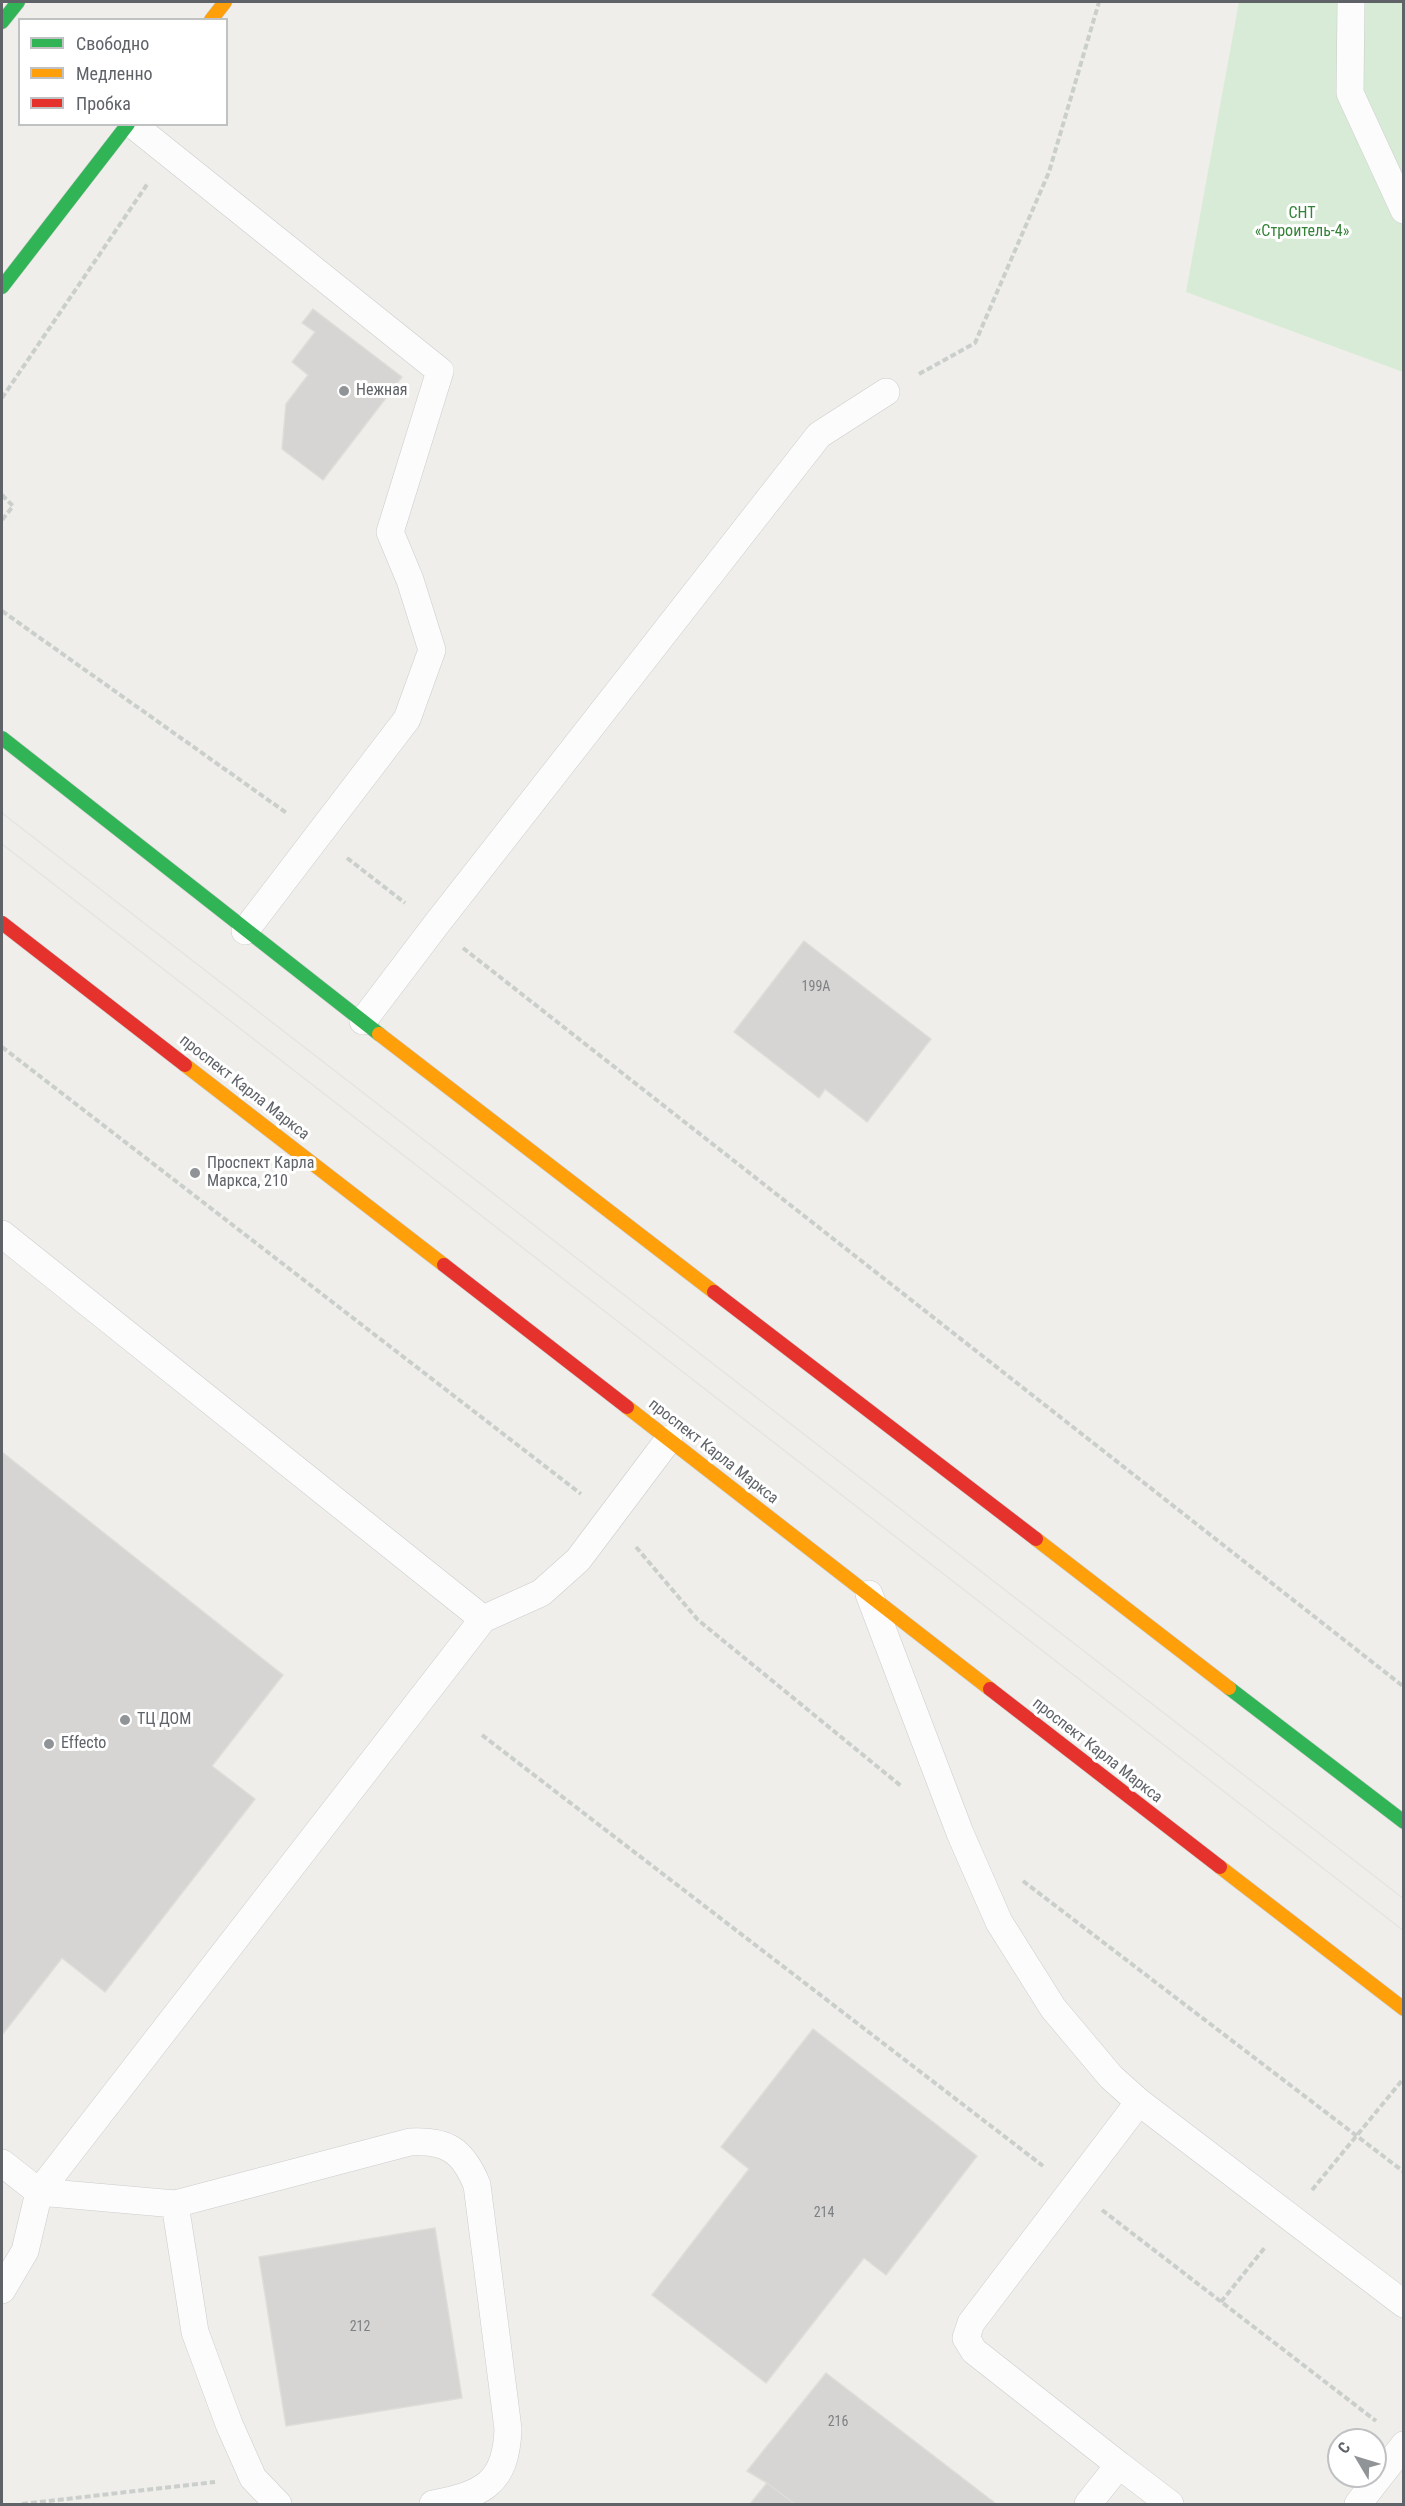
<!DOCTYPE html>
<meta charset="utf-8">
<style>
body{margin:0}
#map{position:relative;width:1405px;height:2506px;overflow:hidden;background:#efeeea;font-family:"Roboto Condensed",sans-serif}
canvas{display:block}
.frame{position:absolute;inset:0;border:3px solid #5f6368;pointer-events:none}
.legend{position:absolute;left:18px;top:18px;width:210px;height:108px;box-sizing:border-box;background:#fff;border:2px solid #bfc1c3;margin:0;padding:8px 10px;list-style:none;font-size:18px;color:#5f6368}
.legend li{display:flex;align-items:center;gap:12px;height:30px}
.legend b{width:30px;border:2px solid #bfc1c3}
.north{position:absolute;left:1327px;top:2428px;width:60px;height:60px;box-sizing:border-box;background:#fff;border:2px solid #bfc1c3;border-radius:50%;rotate:308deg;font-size:16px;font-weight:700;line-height:24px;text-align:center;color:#5f6368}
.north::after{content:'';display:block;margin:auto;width:21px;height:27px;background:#919496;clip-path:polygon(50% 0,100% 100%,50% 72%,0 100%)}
</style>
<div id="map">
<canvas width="1405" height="2506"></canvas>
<div class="frame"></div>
<ul class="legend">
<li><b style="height:8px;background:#30b455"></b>Свободно</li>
<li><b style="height:8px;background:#ff9f0a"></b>Медленно</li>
<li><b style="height:8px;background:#e5322d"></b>Пробка</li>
</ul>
<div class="north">С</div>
</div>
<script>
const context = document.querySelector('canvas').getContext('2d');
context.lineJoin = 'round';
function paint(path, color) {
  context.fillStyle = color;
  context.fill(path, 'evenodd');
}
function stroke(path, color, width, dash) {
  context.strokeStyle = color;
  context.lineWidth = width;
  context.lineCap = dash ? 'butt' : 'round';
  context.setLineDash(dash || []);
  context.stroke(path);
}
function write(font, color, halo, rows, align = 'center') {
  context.font = font + ' "Roboto Condensed",sans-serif';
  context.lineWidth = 6;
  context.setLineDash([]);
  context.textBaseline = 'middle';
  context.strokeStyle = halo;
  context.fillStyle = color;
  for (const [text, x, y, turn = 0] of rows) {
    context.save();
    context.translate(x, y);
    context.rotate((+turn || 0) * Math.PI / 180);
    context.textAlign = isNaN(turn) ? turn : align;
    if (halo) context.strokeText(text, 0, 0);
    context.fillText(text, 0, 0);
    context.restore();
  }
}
const green = new Path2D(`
 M1239,2H1403V372L1186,292Z`);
const building = new Path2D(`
 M313,309L402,377L323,480L282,449L286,404L308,375L292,362L315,332L302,323Z
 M804,941L931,1039L867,1122L825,1089L819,1098L734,1032Z
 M2,1452L283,1675L212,1766L255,1799L105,1992L62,1958L2,2035Z
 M813,2029L977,2156L886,2275L864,2258L766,2383L652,2295L749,2169L721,2147Z
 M435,2228L462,2398L286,2426L259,2257Z
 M826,2373L995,2503V2504H795L767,2483L747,2471Z
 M767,2483L795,2504H750Z`);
const path = new Path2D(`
 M919,374L975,343L1049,172L1099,2
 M2,398L148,183
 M2,495L13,506L2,520
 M2,611L288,814
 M347,858L405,903
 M463,948L1404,1687
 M2,1047L581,1494
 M636,1547L698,1620L901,1786
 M482,1735L1043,2166
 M1023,1881L1404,2172
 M1312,2190L1404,2078
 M1102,2210L1376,2421
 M1221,2302L1266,2246
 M22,2504L215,2482`);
const lane = new Path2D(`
 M1351,2L1350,93L1404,210
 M132,124L440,371L390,532L410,580L432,650L407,719L245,931
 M363,1021L435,926L819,435L886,392
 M2,1234L483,1619L541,1593L578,1560L669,1439
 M869,1594L960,1833L999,1922L1053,2008L1111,2077L1139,2102L1404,2304
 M2,2163L39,2192L483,1619
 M175,2204L195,2332L229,2424L253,2478L278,2504
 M2,2290L25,2251L39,2192L175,2204L410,2142C448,2140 463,2151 477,2185L508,2429C506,2485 482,2494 433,2504
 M1119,2465L974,2351L966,2338L971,2323L1139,2102
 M1088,2504L1119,2465L1170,2504
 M1358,2504L1404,2445`);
const fast = new Path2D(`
 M2,22L18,2
 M2,287L128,124
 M2,738L379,1034
 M1229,1688L1404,1822`);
const slow = new Path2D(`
 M211,20L225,2
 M379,1034L714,1292
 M185,1065L444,1265
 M627,1407L990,1689
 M1036,1539L1229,1688
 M1220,1867L1404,2009`);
const jam = new Path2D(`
 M2,923L185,1065
 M444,1265L627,1407
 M714,1292L1036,1539
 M990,1689L1220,1867`);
const tram = new Path2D(`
 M2,813L1404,1899
 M2,844L1404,1931`);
const markers = [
 [344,391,6,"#919496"],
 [195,1173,6,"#919496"],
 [125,1720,6,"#919496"],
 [49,1744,6,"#919496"]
];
const numberNames = [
 ["199А",816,987],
 ["214",824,2213],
 ["212",360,2327],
 ["216",838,2422]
];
const parkNames = [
 ["СНТ",1302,214],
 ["«Строитель-4»",1302,232]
];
const poiNames = [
 ["Нежная",356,391],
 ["Проспект Карла",207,1164],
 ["Маркса, 210",207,1182],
 ["ТЦ ДОМ",137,1720],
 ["Effecto",61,1744]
];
const streetNames = [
 ["проспект Карла Маркса",244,1088,38],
 ["проспект Карла Маркса",713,1452,38],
 ["проспект Карла Маркса",1097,1751,38]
];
paint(green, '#d8ebd6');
paint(building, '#d6d5d3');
stroke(building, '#deddd9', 1.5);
stroke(lane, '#cbcccc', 28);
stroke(fast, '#cacacb', 15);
stroke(slow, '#cacacb', 15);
stroke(jam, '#cacacb', 15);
stroke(path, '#cacfcc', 4, [6, 3]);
stroke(lane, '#fdfcfc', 27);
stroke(fast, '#30b455', 14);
stroke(slow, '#ff9f0a', 14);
stroke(jam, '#e5322d', 14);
stroke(tram, '#e4e4e4', 1.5);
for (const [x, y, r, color] of markers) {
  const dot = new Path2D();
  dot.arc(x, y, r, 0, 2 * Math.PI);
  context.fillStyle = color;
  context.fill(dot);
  stroke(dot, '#fff', 2);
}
write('14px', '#7e8184', null, numberNames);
write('16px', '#348238', '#fff', parkNames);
write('16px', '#5f6368', '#fff', poiNames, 'left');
write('16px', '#5f6368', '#fff', streetNames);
</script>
